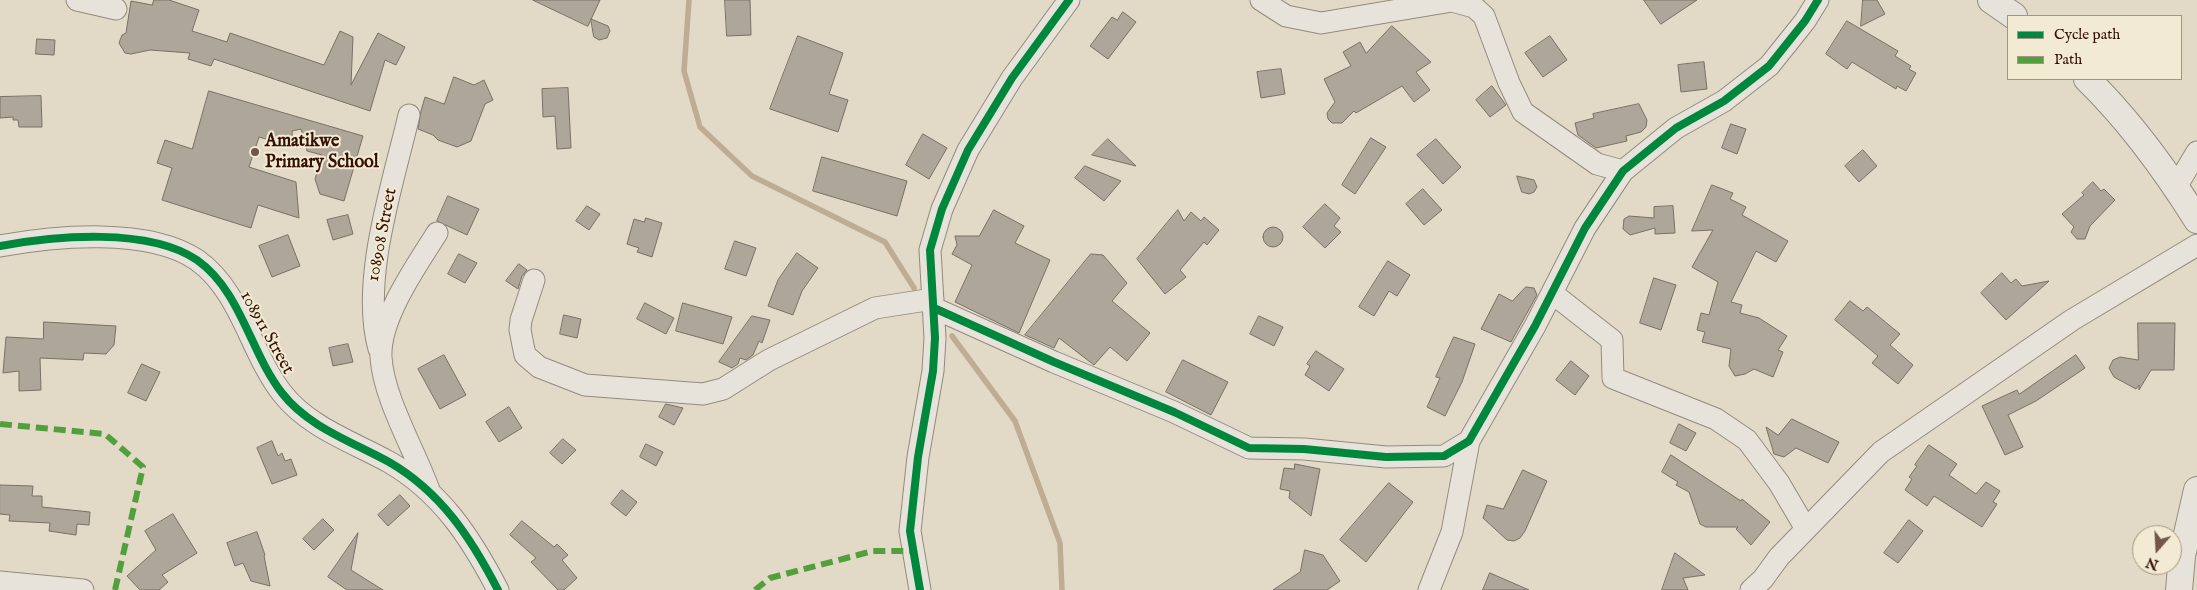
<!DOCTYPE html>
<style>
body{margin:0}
#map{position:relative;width:2197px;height:590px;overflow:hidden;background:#e2dac7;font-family:"IM FELL English",serif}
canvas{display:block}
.legend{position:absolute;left:2007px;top:15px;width:175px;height:65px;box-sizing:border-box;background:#f3ead3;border:1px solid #a69381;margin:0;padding:6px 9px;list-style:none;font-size:15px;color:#331105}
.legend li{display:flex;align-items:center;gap:10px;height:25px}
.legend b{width:25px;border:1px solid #a69381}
.north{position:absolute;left:2132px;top:525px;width:50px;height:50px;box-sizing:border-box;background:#f3ead3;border:1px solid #a69381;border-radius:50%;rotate:199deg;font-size:14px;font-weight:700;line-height:20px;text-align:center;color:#331105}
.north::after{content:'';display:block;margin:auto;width:18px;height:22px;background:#705749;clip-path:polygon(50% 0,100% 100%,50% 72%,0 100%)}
</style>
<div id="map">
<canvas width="2197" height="590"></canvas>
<ul class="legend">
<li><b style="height:6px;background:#00873e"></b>Cycle path</li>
<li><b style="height:6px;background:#52a03d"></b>Path</li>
</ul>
<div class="north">N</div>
</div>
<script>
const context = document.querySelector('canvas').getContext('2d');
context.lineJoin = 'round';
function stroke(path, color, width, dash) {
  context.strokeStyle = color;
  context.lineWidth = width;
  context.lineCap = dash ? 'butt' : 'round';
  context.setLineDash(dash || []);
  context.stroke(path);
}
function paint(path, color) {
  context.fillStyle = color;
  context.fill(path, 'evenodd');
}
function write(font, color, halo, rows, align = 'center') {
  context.font = font + ' "IM FELL English",serif';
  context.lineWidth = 4;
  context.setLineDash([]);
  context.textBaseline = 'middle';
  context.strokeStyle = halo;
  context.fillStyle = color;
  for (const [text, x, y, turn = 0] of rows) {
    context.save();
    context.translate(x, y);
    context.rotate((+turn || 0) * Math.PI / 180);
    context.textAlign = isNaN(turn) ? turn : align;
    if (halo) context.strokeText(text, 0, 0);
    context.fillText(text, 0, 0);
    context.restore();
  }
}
const stream = new Path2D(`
 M689,0L684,71L700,127L752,176L885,242L914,288
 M952,336L1015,421L1060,543L1062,590`);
const building = new Path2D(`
 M154,0H169L199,10L192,31L227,42L230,33L324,65L340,31L353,37L351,85L378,33L405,47L396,65L385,60L370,111L214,59L211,66L188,59L190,53L150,50L131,54L125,53L119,43L122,35L126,33L131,1L152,5Z
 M533,0H600L588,26Z
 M725,0H750L751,35L727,36Z
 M1644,0H1697L1661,24Z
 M1863,0H1877L1885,14L1861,26Z
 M1123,12L1136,22L1108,59L1090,46L1112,17L1117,20Z
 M591,19L608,26L610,31L607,38L599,40L594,37Z
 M1847,21L1898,51L1895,56L1911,66L1909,69L1916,73L1906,91L1897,86L1896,89L1852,62L1847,69L1826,54Z
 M1392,26L1431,62L1416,72L1430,90L1414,102L1402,86L1356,113L1354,111L1342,123H1332L1328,119L1327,113L1335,102L1324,79L1351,66L1343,52L1360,42L1366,53Z
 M798,36L843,53L829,94L848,100L838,132L770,109Z
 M1550,36L1567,60L1543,77L1525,53Z
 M37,39L55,40L54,55L36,54Z
 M1704,62L1707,89L1681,92L1678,65Z
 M1281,69L1285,94L1261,98L1257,72Z
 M454,77L474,85L484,80L493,100L485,104L471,141L457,147L438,140L433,135L418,129L421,111L425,97L444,104Z
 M1492,86L1506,105L1490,117L1476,100Z
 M568,88L571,148L557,149L555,116L543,117L542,89Z
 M209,91L363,136L344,201L320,194L315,179L322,155L307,151L301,129L292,131L293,147L259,137L249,167L296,182L299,218L258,205L251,228L162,200L172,168L157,163L165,140L192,149Z
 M41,96L42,127H19L18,120H13V117L0,118V97Z
 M1639,104L1647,120L1646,127L1641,132L1626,136L1627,141L1596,148L1578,135L1575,123L1594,118L1593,114Z
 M1731,124L1746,129L1737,154L1722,148Z
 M923,134L947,148L929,179L906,165Z
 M1371,138L1386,147L1355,194L1342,185Z
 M1108,139L1136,166L1092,155Z
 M1436,139L1461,167L1443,184L1417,155Z
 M1863,150L1877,166L1859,182L1845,166Z
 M822,157L907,181L897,216L813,191Z
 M1085,166L1121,181L1104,201L1075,178Z
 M1517,176L1534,180L1537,187L1534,192L1529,194L1522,192Z
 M2093,182L2101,191L2104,189L2115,200L2090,226L2085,239H2077L2071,232L2074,227L2062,214L2084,195L2082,193Z
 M1712,185L1733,193L1730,199L1746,207L1742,215L1788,241L1776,262L1756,251L1731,302L1742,305L1740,313L1759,318L1787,336L1778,350L1783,352L1773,377L1754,369L1745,374L1735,376L1729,366L1731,349L1702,342L1705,332L1697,330L1701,313L1709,315L1718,282L1692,267L1713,230L1692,231Z
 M1423,189L1442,210L1424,225L1406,204Z
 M448,196L479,209L467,235L437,221Z
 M1325,204L1340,218L1334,226L1341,232L1325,248L1303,227Z
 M587,206L600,214L589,230L576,221Z
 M1673,206L1675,233L1655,234V228L1630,235L1623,229L1624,219L1629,216L1654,218V207Z
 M994,210L1024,226L1015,243L1050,260L1019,333L955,302L972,265L952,254L957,245L955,236H979Z
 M1178,210L1184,221L1191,212L1201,221L1204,217L1219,230L1207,245L1204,242L1180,270L1186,277L1165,294L1137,259Z
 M348,215L353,234L333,240L327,220Z
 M646,218L662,223L652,257L637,252L639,248L627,244L634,219L644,222Z
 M1263 237a10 10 0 1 1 20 0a10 10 0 1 1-20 0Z
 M288,235L300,266L272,277L259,246Z
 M735,241L756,248L746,276L725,269Z
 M797,253L818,268L802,291L793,315L768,306L778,280Z
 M459,254L477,263L465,283L448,274Z
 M1091,254L1103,255L1127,283L1112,301L1150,333L1127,361L1110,347L1094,365L1059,338L1054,348L1025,335Z
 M1388,261L1410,275L1397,296L1389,291L1374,316L1359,307Z
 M519,264L527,270L522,276L518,289L506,281Z
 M2002,273L2011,283L2016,279L2022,286L2049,281L2006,320L1981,293Z
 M1654,278L1676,285L1661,330L1640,323Z
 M1526,287L1534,288L1537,295L1511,342L1481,329L1499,294L1512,301Z
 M1850,301L1863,311L1867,307L1900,334L1890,345L1913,365L1898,384L1872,363L1878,356L1835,320Z
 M645,303L674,318L666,334L637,319Z
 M683,303L732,317L723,344L676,331Z
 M564,315L581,319L577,338L560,334Z
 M752,316L770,320L762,343L759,341L753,355L746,360L740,358L738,364L732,368L719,362Z
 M1259,316L1283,327L1274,346L1250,334Z
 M44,322L116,326L114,345L106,354L84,353L83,360L40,358L41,390L19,391V371L3,373L6,337L43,339Z
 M2138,323H2175L2174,370H2151L2139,390V385L2136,389L2114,377L2109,368L2113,360L2120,357L2138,360Z
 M1454,337L1475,344L1462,382L1445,416L1427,407L1440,378L1436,377Z
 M348,344L353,362L333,366L329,348Z
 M1316,351L1344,369L1329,391L1305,375L1310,366L1307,364Z
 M444,355L466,395L440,409L418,369Z
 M2076,355L2085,368L2036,401L2008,415L2023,447L2005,455L1982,406L2017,390L2019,394Z
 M1183,360L1228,382L1211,415L1166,392Z
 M1571,361L1589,376L1575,395L1556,380Z
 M142,364L160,372L146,401L128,393Z
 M666,404L683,408L674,425L659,417Z
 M509,407L522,428L499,442L486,422Z
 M1792,419L1839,442L1828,463L1796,448L1784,457L1774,454L1766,427L1778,435Z
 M1679,424L1696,433L1686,451L1670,443Z
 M563,439L576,450L562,464L550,453Z
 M272,441L278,456L282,453L285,461L291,459L297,475L272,484L257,448Z
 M646,444L663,452L656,466L640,457Z
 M1929,445L1957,464L1949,475L1976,494L1986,482L2000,491L1993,502L1997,504L1982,527L1934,496L1927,506L1905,490L1912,479L1909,477L1917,466L1915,465Z
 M1671,455L1741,501L1742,499L1770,522L1751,545L1736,529L1738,527H1706L1700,524L1689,492L1676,485L1678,482L1662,472Z
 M1295,464L1320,469L1311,516L1289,498L1290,491L1280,489L1284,468L1294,469Z
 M1523,470L1547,481L1525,531L1520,538L1514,541L1507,540L1483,518L1487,505L1503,509Z
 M1389,483L1413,502L1366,562L1340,540Z
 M0,485L33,486L32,496H42V507L90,512L89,525L77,524L76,535L49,531L50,523L9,521L10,515L0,514Z
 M622,490L637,502L626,516L611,504Z
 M400,495L410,506L388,526L378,515Z
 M173,514L197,553L162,575L168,582L159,590H140L127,576L156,550L145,531Z
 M323,519L334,530L314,550L303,539Z
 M1909,520L1923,531L1898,563L1884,553Z
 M522,521L554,547L557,544L568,555L562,560L577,578L564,590H558L531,562L536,558L510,535Z
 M257,532L265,555L264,556L270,586L251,581L243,563L235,566L227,543Z
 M358,533L351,570L383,590H347L328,577Z
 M1305,550L1323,555L1340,581L1327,590H1273L1300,572Z
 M1675,553L1705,575L1683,578L1688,590H1662Z
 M1490,573L1529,590H1483Z`);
const minor = new Path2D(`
 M77,0L116,9
 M1261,0L1286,16L1321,23L1452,1L1474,7L1484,16L1509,83L1523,112L1597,164L1623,171
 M2176,187L2197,152
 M0,246C55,236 148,227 197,260C241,291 250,352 282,393C308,427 353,442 389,462C441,492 471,538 498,590
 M534,280L521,320L520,330L525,355L539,367L585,385L703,394L723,389L769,360L875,308L933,299
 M1552,293L1612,340L1613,378L1716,419L1747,440L1779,483L1806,529
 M934,308L1054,362L1174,412L1249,448L1304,449L1386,457L1444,456L1469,441L1535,326L1585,228L1623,171L1676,128L1724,101L1769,66L1805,21L1818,0
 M379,349C360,281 393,184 409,115
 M429,490C415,451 383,397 381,357C379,318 417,265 437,233
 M0,582L83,590
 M920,590L910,531L918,457L933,371L935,338L930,250L942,209L968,150L1012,78L1069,0
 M1429,590L1452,532L1469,441
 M1751,590L1763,579L1779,557L1881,452L2072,320L2197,245`);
const tertiary = new Path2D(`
 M1991,0L2014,16
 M2087,79C2130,121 2165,169 2197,220
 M2179,590L2182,556L2197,490`);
const quiet = new Path2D(`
 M0,424L105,434L143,467L115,590
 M755,590L770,578L873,551H913`);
const cycleway = new Path2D(`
 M0,246C55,236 148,227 197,260C241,291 250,352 282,393C308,427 353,442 389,462C441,492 471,538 498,590
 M934,308L1054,362L1174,412L1249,448L1304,449L1386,457L1444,456L1469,441L1535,326L1585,228L1623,171L1676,128L1724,101L1769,66L1805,21L1818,0
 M920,590L910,531L918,457L933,371L935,338L930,250L942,209L968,150L1012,78L1069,0`);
const markers = [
 [255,152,5,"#705749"]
];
const poiNames = [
 ["Amatikwe",265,142],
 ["Primary School",265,163]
];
const streetNames = [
 ["108908 Street",383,235,-79],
 ["108911 Street",266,333,61]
];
stroke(stream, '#beac94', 5.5);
paint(building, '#aea699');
stroke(building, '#7a6f65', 1);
stroke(minor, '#938a7e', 23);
stroke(tertiary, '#938a7e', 28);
stroke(minor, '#e8e3da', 21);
stroke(tertiary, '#e8e3da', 26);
stroke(quiet, '#52a03d', 6, [12, 6]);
stroke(cycleway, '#00873e', 8);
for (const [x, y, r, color] of markers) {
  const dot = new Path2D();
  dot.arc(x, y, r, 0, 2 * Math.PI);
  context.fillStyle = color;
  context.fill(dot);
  stroke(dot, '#f3ead3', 2);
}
write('bold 18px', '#331105', '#f3ead3', poiNames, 'left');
write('18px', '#331105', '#f3ead3', streetNames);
</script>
